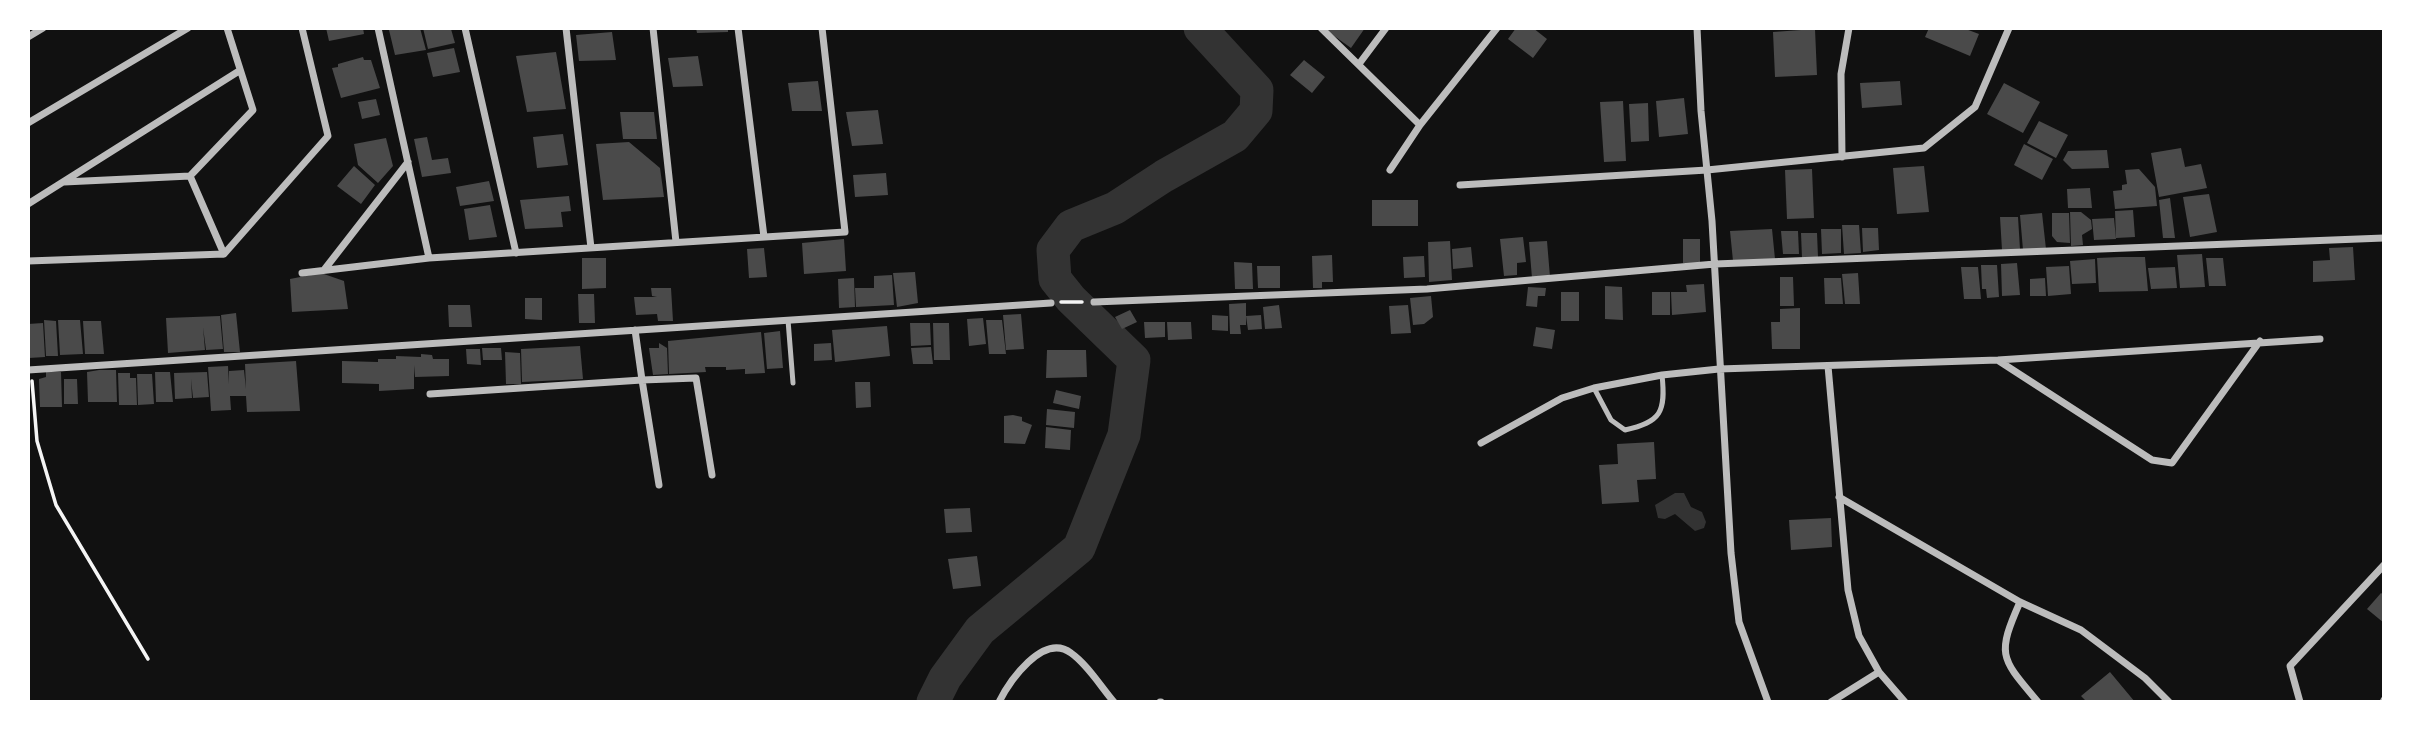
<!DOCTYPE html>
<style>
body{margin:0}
#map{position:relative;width:2412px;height:730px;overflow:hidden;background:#111;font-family:Overpass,sans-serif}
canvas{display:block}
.frame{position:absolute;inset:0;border:30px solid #fff;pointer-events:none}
</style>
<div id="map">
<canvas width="2412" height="730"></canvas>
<div class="frame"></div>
</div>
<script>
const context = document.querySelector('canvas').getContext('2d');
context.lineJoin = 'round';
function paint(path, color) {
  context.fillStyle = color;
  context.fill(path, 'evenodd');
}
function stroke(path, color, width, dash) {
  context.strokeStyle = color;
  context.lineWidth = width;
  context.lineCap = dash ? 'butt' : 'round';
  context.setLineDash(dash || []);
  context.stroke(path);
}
const water = new Path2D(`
 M1675,493H1684L1691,507L1702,512L1706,522L1704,528L1695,531L1675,514L1665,519L1658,518L1655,505Z`);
const river = new Path2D(`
 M933,702L945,678L980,630L1079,548L1124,435L1134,360L1071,299L1055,279L1053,250L1071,226L1115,208L1164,176L1235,136L1256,111L1257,90L1200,28`);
const building = new Path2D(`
 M326,28H363L364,34L329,41Z
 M401,28H420L426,50L395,55L389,30Z
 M423,28L451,29L455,43L428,49Z
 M696,28H728V32L697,33Z
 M1323,28H1365L1351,48Z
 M1516,28H1533L1547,39L1533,58L1508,39Z
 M1929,28H1963L1979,34L1970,56L1925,37Z
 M1815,29L1817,75L1775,77L1773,32Z
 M612,32L616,60L579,61L576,35Z
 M454,48L460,72L433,77L427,53Z
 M556,52L566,109L527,112L516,56Z
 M698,56L703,86L673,87L668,58Z
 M363,57L364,60H371L380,88L341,98L332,68L338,67V64Z
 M1304,60L1325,77L1312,93L1290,75Z
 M818,81L822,111H792L788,83Z
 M1900,81L1902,105L1862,108L1860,83Z
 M2004,83L2040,102L2023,133L1987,114Z
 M1684,98L1688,134L1659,137L1656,101Z
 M376,99L380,115L362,119L358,102Z
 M1623,101L1626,161L1604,162L1600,102Z
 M1648,103L1649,141L1631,142L1629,104Z
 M878,110L883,144L852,146L846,112Z
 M620,112H654L657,139H623Z
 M2039,121L2068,135L2056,158L2027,143Z
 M563,134L568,165L537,168L533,137Z
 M427,137L432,160L448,158L451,173L422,177L414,139Z
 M386,138L393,166L378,183L358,165L354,144Z
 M629,142L660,168L664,197L603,200L596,144Z
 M2024,144L2053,159L2042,180L2014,165Z
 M2181,148L2185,167L2201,164L2207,188L2159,197L2151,153Z
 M2107,150L2109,168L2072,169L2063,160L2068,151Z
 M354,166L375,185L361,204L337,186Z
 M1924,166L1929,212L1897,214L1893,168Z
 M1812,169L1814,218L1787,219L1785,170Z
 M2139,169L2155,187L2157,206L2115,209L2113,191L2122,190V185L2127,184L2125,170Z
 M886,173L888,195L855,197L853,175Z
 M489,181L494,201L460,206L456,187Z
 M2090,188L2092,208H2068L2067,189Z
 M2209,194L2217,232L2190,237L2183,197Z
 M569,196L571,211L561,212L563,227L525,229L520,200Z
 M2170,198L2175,238H2163L2159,200Z
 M1372,200H1418V226H1372Z
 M490,205L497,237L469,240L464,209Z
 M2133,210L2135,237L2116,238L2115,211Z
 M2070,212H2081L2091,220L2092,229L2082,235L2083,245L2071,246Z
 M2042,213L2046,249L2023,250L2020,215Z
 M2052,213H2069L2070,243L2057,242L2052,236Z
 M2000,217H2018L2020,249L2002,250Z
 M2114,218L2116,239L2094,240L2092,219Z
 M1842,225H1859L1861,253L1844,254Z
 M1862,228H1878L1879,250L1863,252Z
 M1772,229L1775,259L1733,261L1730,231Z
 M1821,229H1841V253L1822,254Z
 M1781,231H1798L1799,254H1783Z
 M1801,233H1817L1818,257L1802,258Z
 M1523,237L1526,262L1517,263V275L1504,276L1500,239Z
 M844,239L846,271L804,274L802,243Z
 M1683,239H1700V263H1683Z
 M1450,241L1452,280L1429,282L1428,242Z
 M1547,241L1550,277L1532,278L1529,242Z
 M1471,247L1473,267L1453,269L1452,249Z
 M2353,247L2355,280L2313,282V261L2330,260L2329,248Z
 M764,248L767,277L749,278L747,249Z
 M2202,254L2205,287L2180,288L2177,255Z
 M1332,255L1333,282H1322V288H1313L1312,256Z
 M1424,256L1425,277L1404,278L1403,257Z
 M2120,257H2145L2148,291L2099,292L2097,258Z
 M582,258H606V288L582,289Z
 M2206,258H2223L2226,286H2209Z
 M2095,259L2096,283L2072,284L2070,261Z
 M1234,262L1252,263L1253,289H1235Z
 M2017,263L2020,295L2002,296L2001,264Z
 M1981,265H1997L1999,297L1987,298L1986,289H1982Z
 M1257,266H1280V288H1258Z
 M2069,266L2071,294L2048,296L2046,267Z
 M1961,267H1978L1981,299H1964Z
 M2175,267L2177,288L2151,289L2148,268Z
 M915,272L918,303L897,307L893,273Z
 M321,273L344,281L348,309L292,312L290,279Z
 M1858,273L1860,304H1845L1842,274Z
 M892,275L894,305L856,307L855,288H874V276Z
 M1780,277H1793L1794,306H1780Z
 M854,278L855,307L839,308L838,279Z
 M1824,278H1841L1843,304H1825Z
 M2045,278L2046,296H2030V279Z
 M1704,284L1706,312L1672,315L1671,292H1687L1686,285Z
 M1605,286L1622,287L1623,320L1605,319Z
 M1528,287L1546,288L1545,296H1538L1537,307L1526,306Z
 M651,288H671L673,321H658L657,314L636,315L634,297H657L652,296Z
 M1561,292H1579V321H1561Z
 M1652,292H1670V315H1652Z
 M578,294H594L595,323H579Z
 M1431,296L1433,317L1424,324L1413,325L1410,298Z
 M525,298H542V320L525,319Z
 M1246,303V325H1240L1241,334H1230L1229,304Z
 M448,305H470L472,327H449Z
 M1279,305L1282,328L1265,329L1263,307Z
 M1408,305L1411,333L1391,334L1389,306Z
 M1800,308V349H1772L1771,322H1780V309Z
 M1130,310L1137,322L1122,329L1115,317Z
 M236,313L240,352H224L221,315Z
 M1021,314L1024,349L1006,350L1003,315Z
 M1212,315L1228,316V331L1212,330Z
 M1261,315L1262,329L1248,330L1246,316Z
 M220,316L223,349L206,350L203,327L205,350L168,353L166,318Z
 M983,318L986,344L969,346L967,319Z
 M44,320L56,321L58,356H46Z
 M58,320H80L83,354L60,355Z
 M986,320H1002L1006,354H989Z
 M83,321H101L104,354H85Z
 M1144,322H1165V337L1145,338Z
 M1167,322H1191L1192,339L1168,340Z
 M43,323L45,357L29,358L28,324Z
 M910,323H930L931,345L911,346Z
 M933,323H949L950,360H934Z
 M887,326L890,356L835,362L832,330Z
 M1536,327L1555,330L1552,349L1533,346Z
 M780,331L783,368L767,369L764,333Z
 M761,332L765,373L745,374V369L726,370V367H705L706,372L669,374L668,341Z
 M659,343L667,348L668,374L653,375L649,348H659Z
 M831,343L832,360L814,361V344Z
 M580,346L583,379L522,382L521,349Z
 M931,347L933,364H913L911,348Z
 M482,348H501L502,360H483Z
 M466,349H480L481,365L467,364Z
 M1047,350H1086L1087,377L1046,378Z
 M505,352L520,353L521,384H506Z
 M421,354L432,355L433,359H449V376L415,377L414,365V389L379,391V384L342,383V361L378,362V359H396V356L421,357Z
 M296,361L300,411L247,412L246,396H230L231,410L211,411L208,367L228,366L229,384V371L244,370L246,389L245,364Z
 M99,370H116L117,402H88L87,372Z
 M46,372H61L62,407H40L39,379L46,377Z
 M155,372H170L173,402H156Z
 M207,372L209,397L193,398L191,379L192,398L175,399L174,373Z
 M118,373H130V378H136L137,405H119Z
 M137,374H152L154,404L138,405Z
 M64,379H77L78,404H64Z
 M855,382H870L871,407L856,408Z
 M1056,390L1081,396L1079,409L1053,403Z
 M1047,409L1075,412L1074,428L1046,425Z
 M1013,415L1022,417V421L1032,425L1025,444L1004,443V416Z
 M1046,427L1071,430L1070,450L1045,448Z
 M1654,442L1656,479L1637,480L1639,502L1602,504L1599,465L1618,464L1617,444Z
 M970,508L972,532L946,533L944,509Z
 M1831,518L1832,547L1791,550L1789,520Z
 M977,556L981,586L953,589L948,559Z
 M2381,593L2384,595V623L2367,609Z
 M2110,672L2135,702H2087L2081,696Z`);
const path = new Path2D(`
 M1061,302H1082
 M32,381L37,441L56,505L148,659`);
const service = new Path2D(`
 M788,320L793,383
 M1594,388L1611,420L1625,430C1661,422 1666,412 1662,375`);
const minor = new Path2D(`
 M378,28L429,258
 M465,28L516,253
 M566,28L591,248
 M653,28L676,242
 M738,28L764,237
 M1321,28L1420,125
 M1697,28L1701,111L1712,221L1731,553L1739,622L1768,702
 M28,37L43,28
 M1359,64L1386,28
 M28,123L188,28
 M1842,157L1841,74L1849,28
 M1390,170L1420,125L1497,28
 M190,176L224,254
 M64,182L190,176L253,110L227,28
 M1460,185L1707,170L1924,148L1975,107L2009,28
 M28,204L239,71
 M28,261L224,254L328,136L302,28
 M324,270L408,162
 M302,273L429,258L845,232L822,28
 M1094,302L1427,289L1715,264L2384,238
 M1999,361L2152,460L2172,463L2260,341
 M1828,366L1848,590L1859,636L1879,672L1905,702
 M28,370L1051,303
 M430,394L642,380L635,330
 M1481,443L1562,398L1594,388L1662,375L1719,369L1998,360L2320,339
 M659,485L642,380L696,378L712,475
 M1839,497L2020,602L2081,630L2145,678L2169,702
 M2020,602C1996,656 2001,658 2038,702
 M999,702C1009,682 1043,632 1071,653C1088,665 1101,687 1114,702
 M1160,702H1161
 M1831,702L1879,672
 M2300,702L2290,666L2384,565
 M2383,702L2384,700`);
paint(water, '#333');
stroke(river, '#333', 33);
paint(building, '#4a4a4a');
stroke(path, '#f5f5f5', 3.5);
stroke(service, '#bcbcbc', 5);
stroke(minor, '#bcbcbc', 7);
</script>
